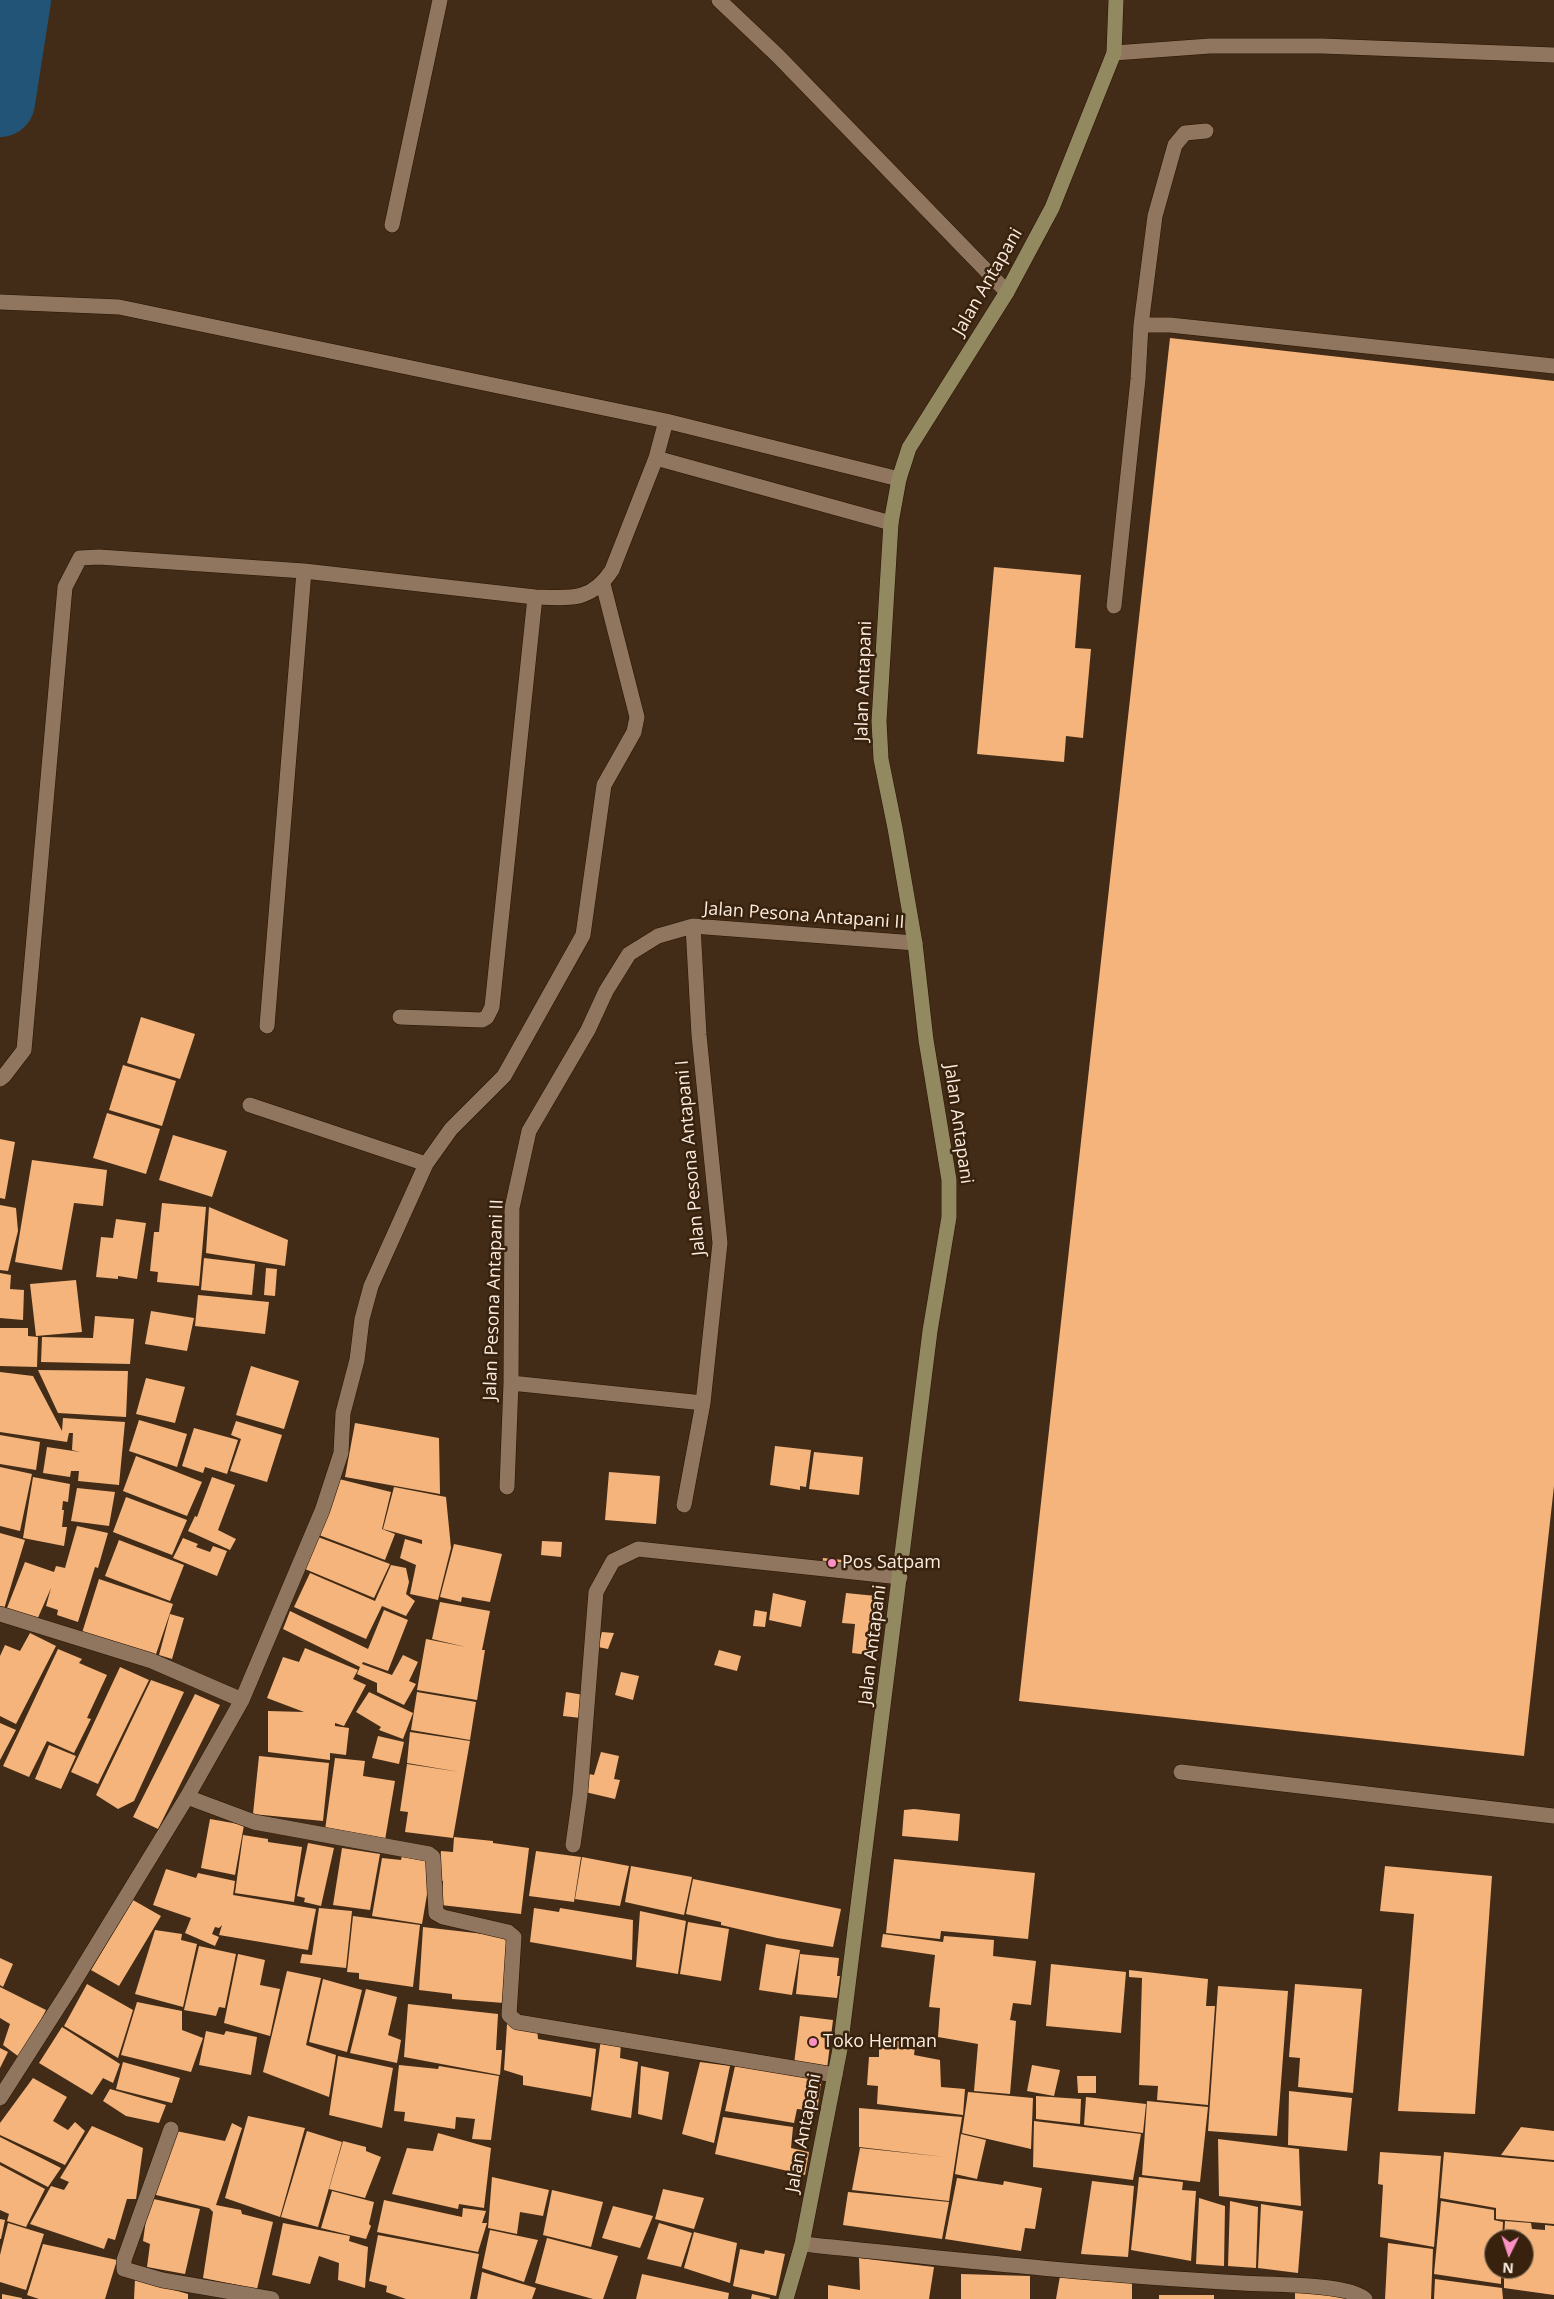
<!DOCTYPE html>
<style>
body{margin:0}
#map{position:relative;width:1554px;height:2299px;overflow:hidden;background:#422c17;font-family:"Open Sans",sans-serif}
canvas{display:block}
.north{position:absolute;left:1484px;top:2229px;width:50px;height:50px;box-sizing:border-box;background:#38220d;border:1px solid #867361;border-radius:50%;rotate:184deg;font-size:14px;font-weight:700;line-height:20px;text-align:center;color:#fbece0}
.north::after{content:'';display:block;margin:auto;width:18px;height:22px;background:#fc8fc3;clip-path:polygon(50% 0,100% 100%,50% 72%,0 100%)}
</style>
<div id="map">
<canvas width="1554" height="2299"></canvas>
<div class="north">N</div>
</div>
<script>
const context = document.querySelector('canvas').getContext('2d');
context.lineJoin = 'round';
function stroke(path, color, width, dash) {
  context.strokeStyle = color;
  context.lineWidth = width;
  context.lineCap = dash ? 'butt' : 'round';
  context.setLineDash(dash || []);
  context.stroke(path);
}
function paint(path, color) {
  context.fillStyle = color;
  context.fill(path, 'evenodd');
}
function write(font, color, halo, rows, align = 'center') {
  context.font = font + ' "Open Sans",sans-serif';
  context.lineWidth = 5;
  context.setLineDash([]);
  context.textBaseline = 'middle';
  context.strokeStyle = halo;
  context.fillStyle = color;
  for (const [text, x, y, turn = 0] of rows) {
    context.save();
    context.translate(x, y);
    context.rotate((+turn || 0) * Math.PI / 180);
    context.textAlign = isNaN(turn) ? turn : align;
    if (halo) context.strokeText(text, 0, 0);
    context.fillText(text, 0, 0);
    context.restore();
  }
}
const river = new Path2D(`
 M0,102L16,0`);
const building = new Path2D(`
 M1170,338L1554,381V1486L1524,1756L1019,1701Z
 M994,567L1081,575L1075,648L1091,649L1083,738L1066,736L1064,762L977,754Z
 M141,1017L195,1034L180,1079L127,1063Z
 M123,1065L176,1081L162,1126L109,1110Z
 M107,1113L160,1129L146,1174L93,1158Z
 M173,1135L227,1151L212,1197L159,1180Z
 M0,1139L15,1142L5,1199L0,1198Z
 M32,1160L107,1170L103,1206L74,1203L62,1270L15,1262Z
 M162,1203L206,1207L199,1286L157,1282L158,1272L150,1271L154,1232H159Z
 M0,1205L16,1208L18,1231L8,1271L0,1270Z
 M209,1207L288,1240L285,1266L206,1253Z
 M116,1219L146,1223L137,1279L118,1276V1279L96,1277L101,1237L113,1238Z
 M204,1258L255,1264L252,1295L201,1290Z
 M266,1268L277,1269L275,1296L264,1295Z
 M0,1273L11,1275L10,1289L24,1290L23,1320L0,1318Z
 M76,1280L82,1332L36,1336L30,1284Z
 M198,1295L269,1302L265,1334L195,1326Z
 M151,1311L194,1318L187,1351L145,1344Z
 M95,1316L134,1319L130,1364L41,1362L42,1337L93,1338Z
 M0,1328H28V1336L38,1337L37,1367L0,1366Z
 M251,1366L299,1381L284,1429L236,1415Z
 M38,1370L128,1371L126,1417L58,1413Z
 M0,1372L33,1376L62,1431L63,1418L125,1422L119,1485L78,1481L79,1471H71L70,1477L43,1473L47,1447L80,1452L72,1450L73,1433H69L67,1442L0,1432Z
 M146,1378L185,1387L175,1423L136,1414Z
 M139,1420L187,1434L177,1467L129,1451Z
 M236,1421L282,1435L267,1482L230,1471L241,1439L231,1435Z
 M355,1423L439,1438L440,1494L345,1477Z
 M194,1428L238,1440L227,1474L205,1467L203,1473L182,1466Z
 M0,1435L40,1442L36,1470L0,1464Z
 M775,1446L811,1450L806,1487L800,1486V1490L770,1485Z
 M814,1452L863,1457L859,1495L809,1489Z
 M136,1456L202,1482L187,1516L123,1491Z
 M0,1467L32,1474L20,1531L0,1526Z
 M609,1472L660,1476L656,1524L605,1520Z
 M33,1477L70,1484L68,1502L63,1501L62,1510H64L62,1527H67L64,1546L23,1538Z
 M212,1477L235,1485L218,1530L236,1539L230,1550L188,1531L195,1516L197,1517Z
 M335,1478L391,1492L382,1529L395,1534L385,1560L319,1535Z
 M394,1487L446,1497L451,1548L438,1600L410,1594L416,1565L400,1558L405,1539L422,1544V1540L383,1529Z
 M77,1488L115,1492L109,1526L71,1521Z
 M126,1497L187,1520L172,1555L113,1532Z
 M77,1526L108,1533L98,1568L95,1567L78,1622L57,1615L58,1610L46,1606L51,1588L37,1620L7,1608L25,1562L54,1572L56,1566L65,1568Z
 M0,1533L25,1540L4,1609L0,1608Z
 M318,1537L390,1564L374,1598L305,1569Z
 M183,1538L198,1544L196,1547L210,1552L213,1546L227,1551L217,1576L173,1558Z
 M119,1540L184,1565L170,1601L105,1576Z
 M542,1541L562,1542L561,1557L541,1555Z
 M454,1544L502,1554L490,1602L462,1597L461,1602L440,1597Z
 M823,1558L843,1560L842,1569L822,1567Z
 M391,1565L406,1568L409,1582L406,1594L415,1601L406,1616L382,1606L366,1639L294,1607L310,1573L375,1601Z
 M99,1579L173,1604L154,1660L81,1636Z
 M773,1593L806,1601L801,1627L769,1620Z
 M846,1593L876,1596L869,1655L852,1653L855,1624L842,1623Z
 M440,1602L490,1611L482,1650H485L477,1700L417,1690L426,1639L466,1647L432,1639Z
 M384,1610L408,1620L388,1671L363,1662L362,1664L392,1675L403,1655L418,1662L409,1681L416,1684L404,1705L377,1692V1683L357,1674L360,1667L283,1629L290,1611L368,1649Z
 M755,1610L767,1612L765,1627L753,1626Z
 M170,1614L184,1618L172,1659L159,1655Z
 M602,1632L614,1633L608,1649L598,1647Z
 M30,1633L56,1646L16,1724L0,1716V1656L5,1645L20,1651Z
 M305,1648L358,1670L353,1679L366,1685L344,1726L335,1723V1726L349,1728L346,1755L330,1753V1760L268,1752V1711L304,1712L267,1698L283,1657L299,1662Z
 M58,1649L82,1659L79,1663L107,1675L87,1718L91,1719L74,1753L47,1741L29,1777L3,1766Z
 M719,1650L741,1656L737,1671L714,1665Z
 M120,1667L149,1680L98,1784L71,1772Z
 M621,1672L639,1676L633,1700L615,1695Z
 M151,1680L184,1692L134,1801L118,1809L96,1795Z
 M369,1692L413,1713L403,1739L379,1730L381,1727L356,1712Z
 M417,1692L476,1702L470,1740L411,1730Z
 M566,1692L584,1695L581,1718L563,1716Z
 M195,1694L220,1705L158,1829L133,1817Z
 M0,1723L16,1730L0,1760Z
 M410,1732L470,1741L453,1838L405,1832L408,1812L400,1811L407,1764L460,1772L407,1763Z
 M378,1736L404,1742L399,1764L372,1758Z
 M49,1745L76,1756L61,1789L35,1779Z
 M601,1752L619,1756L614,1779L620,1780L615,1799L585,1792L589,1774L594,1775Z
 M259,1756L329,1763L323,1821L253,1814Z
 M335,1758L365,1761L363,1776L395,1781L385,1840L325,1830Z
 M914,1809L960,1814L958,1841L902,1836L904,1810Z
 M210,1819L244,1825L235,1875L201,1868Z
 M243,1835L268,1839V1842L302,1847L294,1902L235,1893Z
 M454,1837L493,1841V1843L529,1848L521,1914L441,1905L443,1881L438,1880L441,1851L453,1852Z
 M308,1843L334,1848L321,1906L304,1902L305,1898L297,1896Z
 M342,1848L380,1854L370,1910L333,1905Z
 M536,1851L581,1857L574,1902L529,1896Z
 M403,1852L428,1855L432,1864L422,1924L372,1916L382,1858L401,1860Z
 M582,1857L629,1866L620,1906L575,1899Z
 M894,1859L1035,1873L1028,1939L941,1931L940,1939L886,1933Z
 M631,1866L692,1877L684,1915L625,1902Z
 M1385,1866L1492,1876L1475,2114L1398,2111L1414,1914L1380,1911Z
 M166,1869L196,1878L198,1873L235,1881L233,1895L316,1909L308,1950L219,1935L222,1925L219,1928L215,1927L212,1934L219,1937L215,1946L185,1933L191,1918L153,1905Z
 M693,1879L841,1909L833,1947L777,1938L721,1925V1922L686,1914Z
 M133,1900L161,1916L119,1986L91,1970Z
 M319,1908L352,1911L346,1968L300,1963L302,1954L312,1955Z
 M534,1908L559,1912L560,1908L633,1920L632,1960L530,1942Z
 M640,1911L686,1921L678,1974L636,1967Z
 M353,1916L420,1925L413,1987L359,1979V1973L347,1972Z
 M688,1922L729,1929L721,1981L680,1974Z
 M423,1927L510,1937L504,2003L452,1999V1994L419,1990Z
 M155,1930L182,1934L181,1940L197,1944L183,2007L135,1994Z
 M883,1934L943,1942L944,1936L994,1940L993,1956L1036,1961L1031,2005L1013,2003L1010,2020L1005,2019L1016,2021L1010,2094L974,2091L978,2044L938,2037L940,2008L929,2007L935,1955L881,1947Z
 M766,1944L800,1950L792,1995L759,1990Z
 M199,1946L236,1954L225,2008L219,2007L216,2016L184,2010Z
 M238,1954L265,1960L260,1985L280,1989L270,2036L224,2023Z
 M800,1954L839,1958L837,1976H840L837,1998L796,1994Z
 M0,1958L13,1964L3,1987L0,1985Z
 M1051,1964L1126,1972L1121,2033L1046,2026Z
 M1129,1970L1208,1979L1206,2006H1215L1208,2105L1157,2100L1158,2086L1139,2085L1142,1978L1129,1977Z
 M287,1971L321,1978L306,2045L336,2055L329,2097L263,2072Z
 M323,1979L362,1990L347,2052L309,2042Z
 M87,1984L133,2010L118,2058L64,2026Z
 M1295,1984L1362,1989L1353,2093L1298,2087L1300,2058L1289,2057Z
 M1218,1986L1288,1991L1277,2136L1208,2131Z
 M0,1987L46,2010L22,2059L3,2045L10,2024L0,2018Z
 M366,1989L397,1997L388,2035L401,2040L397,2063L350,2053Z
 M137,2002L182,2011V2030L203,2038L191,2072L121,2055Z
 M408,2004L498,2014L496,2050H502L500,2075L404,2057Z
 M800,2016L833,2020L827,2069L794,2064Z
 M507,2024L537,2027L538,2039L596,2049L591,2097L523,2085V2076L504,2070Z
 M62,2027L120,2064L113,2083L103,2078L92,2095L39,2063Z
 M206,2031L224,2035L226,2031L257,2037L251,2075L199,2065Z
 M879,2036L916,2038L914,2055L940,2060L941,2087L965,2089L963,2115L877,2104L878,2086L867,2085L869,2057H879Z
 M601,2039L621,2043L620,2058L638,2062L631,2118L591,2110Z
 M0,2048L8,2052L0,2068Z
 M338,2056L393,2068L382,2128L329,2115Z
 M123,2062L180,2078L172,2103L116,2089Z
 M700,2062L730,2066L714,2143L682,2134Z
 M399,2065L438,2069L439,2066L499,2076L491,2140L472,2139L475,2119L456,2117L455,2129L404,2121L405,2112L394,2111Z
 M1032,2065L1060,2070L1054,2096L1027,2091Z
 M641,2066L669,2072L662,2120L638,2114Z
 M735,2066L822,2078L817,2111L797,2109L794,2123L725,2111Z
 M1077,2076H1096V2093H1078Z
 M33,2078L67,2097L53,2121L68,2130L75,2122L85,2131L65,2165L0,2135V2123Z
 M110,2089L166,2105L159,2123L126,2116L103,2101Z
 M1289,2091L1352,2098L1347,2151L1288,2145Z
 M968,2092L1033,2098L1031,2149L962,2133Z
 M1036,2096L1081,2099L1080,2124L1036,2119Z
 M1086,2097L1146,2104L1143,2133L1084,2125Z
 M1147,2101L1208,2107L1200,2182L1142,2175Z
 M859,2108L962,2117L949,2201L852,2190L860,2148L945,2157L859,2147Z
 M248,2116L305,2128L280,2217L225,2198Z
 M723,2117L793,2127L791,2148L809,2152L805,2175L715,2154Z
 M1034,2121L1141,2134L1133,2180L1033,2167Z
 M232,2123L242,2128L216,2205L241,2210L242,2214L273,2222L257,2289L203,2278L213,2212L209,2208L152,2194L176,2131L225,2141Z
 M92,2126L143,2148L136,2199H127L115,2240L108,2238L104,2249L30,2224L51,2186L64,2190L69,2182L60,2178Z
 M1521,2127L1554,2131V2160L1501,2155Z
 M307,2131L342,2142L318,2227L281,2217Z
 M438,2133L491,2148L484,2208L459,2204L458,2209L392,2194L407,2148L433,2151Z
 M961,2134L986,2140L977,2179L955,2174Z
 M0,2137L61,2168L48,2187L0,2162Z
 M1218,2139L1299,2149L1301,2206L1219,2196Z
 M343,2141L366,2147V2151L381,2157L365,2198L329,2189Z
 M1380,2152L1441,2156L1434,2247L1380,2237L1383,2185L1378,2184Z
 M1444,2152L1554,2162V2224L1496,2219V2208L1440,2198Z
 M0,2165L45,2189L26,2227L7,2221L9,2214L0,2210Z
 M492,2177L549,2190L543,2216L520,2212L517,2234L488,2228Z
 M1139,2177L1183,2182L1182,2190L1196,2191L1191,2261L1131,2250Z
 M957,2178L1003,2185L1004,2181L1042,2188L1035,2229L1025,2228L1021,2251L945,2239Z
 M1092,2181L1134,2186L1128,2257L1081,2254Z
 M663,2189L704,2198L694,2229L655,2219Z
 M552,2190L603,2202L591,2247L543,2235Z
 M332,2191L374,2202L369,2224L371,2226L366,2239L321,2228Z
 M848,2192L949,2202L942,2239L843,2225Z
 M149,2198L200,2209L185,2274L147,2267L150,2244L143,2241Z
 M1199,2198L1225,2206L1224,2266L1196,2264Z
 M384,2200L462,2217L463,2208L486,2211L482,2223H487L478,2252L377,2232Z
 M1230,2201L1258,2207L1256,2268L1228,2266Z
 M1441,2201L1494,2210V2220L1503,2222L1502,2239H1494V2269H1501V2284L1434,2274Z
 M1261,2204L1303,2211L1298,2273L1258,2268Z
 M613,2206L653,2216L640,2248L602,2238Z
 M0,2219L5,2220L1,2239H0Z
 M1505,2221L1531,2223L1532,2229L1545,2230V2225L1554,2226V2295L1504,2288V2269H1524V2239H1504Z
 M8,2223L44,2234L26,2290L0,2282V2255Z
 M283,2223L350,2236L349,2241L368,2247L365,2288L338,2280L339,2263L319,2256L310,2284L272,2275Z
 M659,2223L692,2233L681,2267L647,2259Z
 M490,2230L538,2240L524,2282L482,2268Z
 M694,2232L737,2243L730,2283L684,2268Z
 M378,2235L479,2254L470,2299H406L386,2292L387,2286L369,2281Z
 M547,2238L618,2256L603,2299H593L535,2283Z
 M1388,2243L1433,2249L1431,2299H1385Z
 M43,2244L117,2260L105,2299H39L27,2295Z
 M740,2249L764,2254L765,2250L785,2254L776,2296L733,2286Z
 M859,2258L934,2267L929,2299H828V2285L860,2290Z
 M482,2272L536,2288L532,2299H477Z
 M642,2274L729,2293L728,2299H636Z
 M961,2274L1030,2276V2299H961Z
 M1060,2276L1132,2277V2299H1056Z
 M135,2279L188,2294V2299H134Z
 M1435,2279L1502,2288L1503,2299H1434Z
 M1295,2290L1359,2299H1295Z
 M2,2294L22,2298V2299H2Z
 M752,2294L770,2298V2299H751Z
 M1159,2295H1214V2299H1159Z`);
const lane = new Path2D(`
 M719,0L778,56L1007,292
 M1114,53L1210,46H1322L1554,55
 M392,225L440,0
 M1141,325L1155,216L1175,145L1185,133L1206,131
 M1114,606L1138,379L1141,325H1170L1554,366
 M1181,1772L1554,1816`);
const street = new Path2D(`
 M0,302L119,307L666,421
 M656,458L891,523
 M400,1017L482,1020L487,1017L492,1007L535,597
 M267,1026L304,571
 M0,1079L4,1076L24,1050L65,587L80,558L99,557L304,571L535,597C570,598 591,602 612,570L656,458L666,421L899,479
 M250,1105L426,1164
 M511,1383L703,1403
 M507,1487L511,1383L512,1208L529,1131L588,1030L606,991L629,954L658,936L693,926L915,943
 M684,1505L703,1403L720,1243L699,1035L693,926
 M0,1614L152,1661L242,1700
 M187,1797L254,1822L429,1854L433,1857L436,1913L443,1917L508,1932L514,1937L509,2015L517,2022L835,2075
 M573,1845L580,1795L596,1592L613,1561L638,1549L900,1577
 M0,2098L71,1987L187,1797L242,1700L322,1511L341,1453L343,1413L357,1360L362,1319L371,1286L426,1164L451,1129L504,1076L583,935L604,785L634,732L637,717L603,584
 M171,2129L124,2260V2269L162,2280L272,2299
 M802,2244C948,2259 1095,2275 1242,2283C1268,2285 1347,2283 1365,2299`);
const secondary = new Path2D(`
 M786,2299L802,2244L840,2049L930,1331L949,1217V1180L926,1040L915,943L895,828L881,759L879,721L891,523L899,479L909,448L1007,292L1052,208L1114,53L1116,0`);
const markers = [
 [832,1563,5,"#fc8fc3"],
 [813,2042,5,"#fc8fc3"]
];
const streetNames = [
 ["Jalan Antapani",988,282,-60],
 ["Jalan Antapani",864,681,-88],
 ["Jalan Pesona Antapani II",804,916,4],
 ["Jalan Antapani",958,1124,82],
 ["Jalan Pesona Antapani I",691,1158,-95],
 ["Jalan Pesona Antapani II",494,1300,-88],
 ["Jalan Antapani",873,1645,-83],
 ["Jalan Antapani",804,2133,-79]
];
const poiNames = [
 ["Pos Satpam",842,1563],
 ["Toko Herman",823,2042]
];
stroke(river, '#215476', 70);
paint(building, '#f4b47c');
stroke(lane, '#281401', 16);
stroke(street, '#281401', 16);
stroke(secondary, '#281401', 16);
stroke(lane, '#90765f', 15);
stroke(street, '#90765f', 15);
stroke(secondary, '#928961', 15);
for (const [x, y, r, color] of markers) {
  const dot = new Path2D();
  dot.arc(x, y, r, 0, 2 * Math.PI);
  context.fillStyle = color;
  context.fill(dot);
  stroke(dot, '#38220d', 2);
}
write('18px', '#fbece0', '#38220d', streetNames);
write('18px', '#fbece0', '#38220d', poiNames, 'left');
</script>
